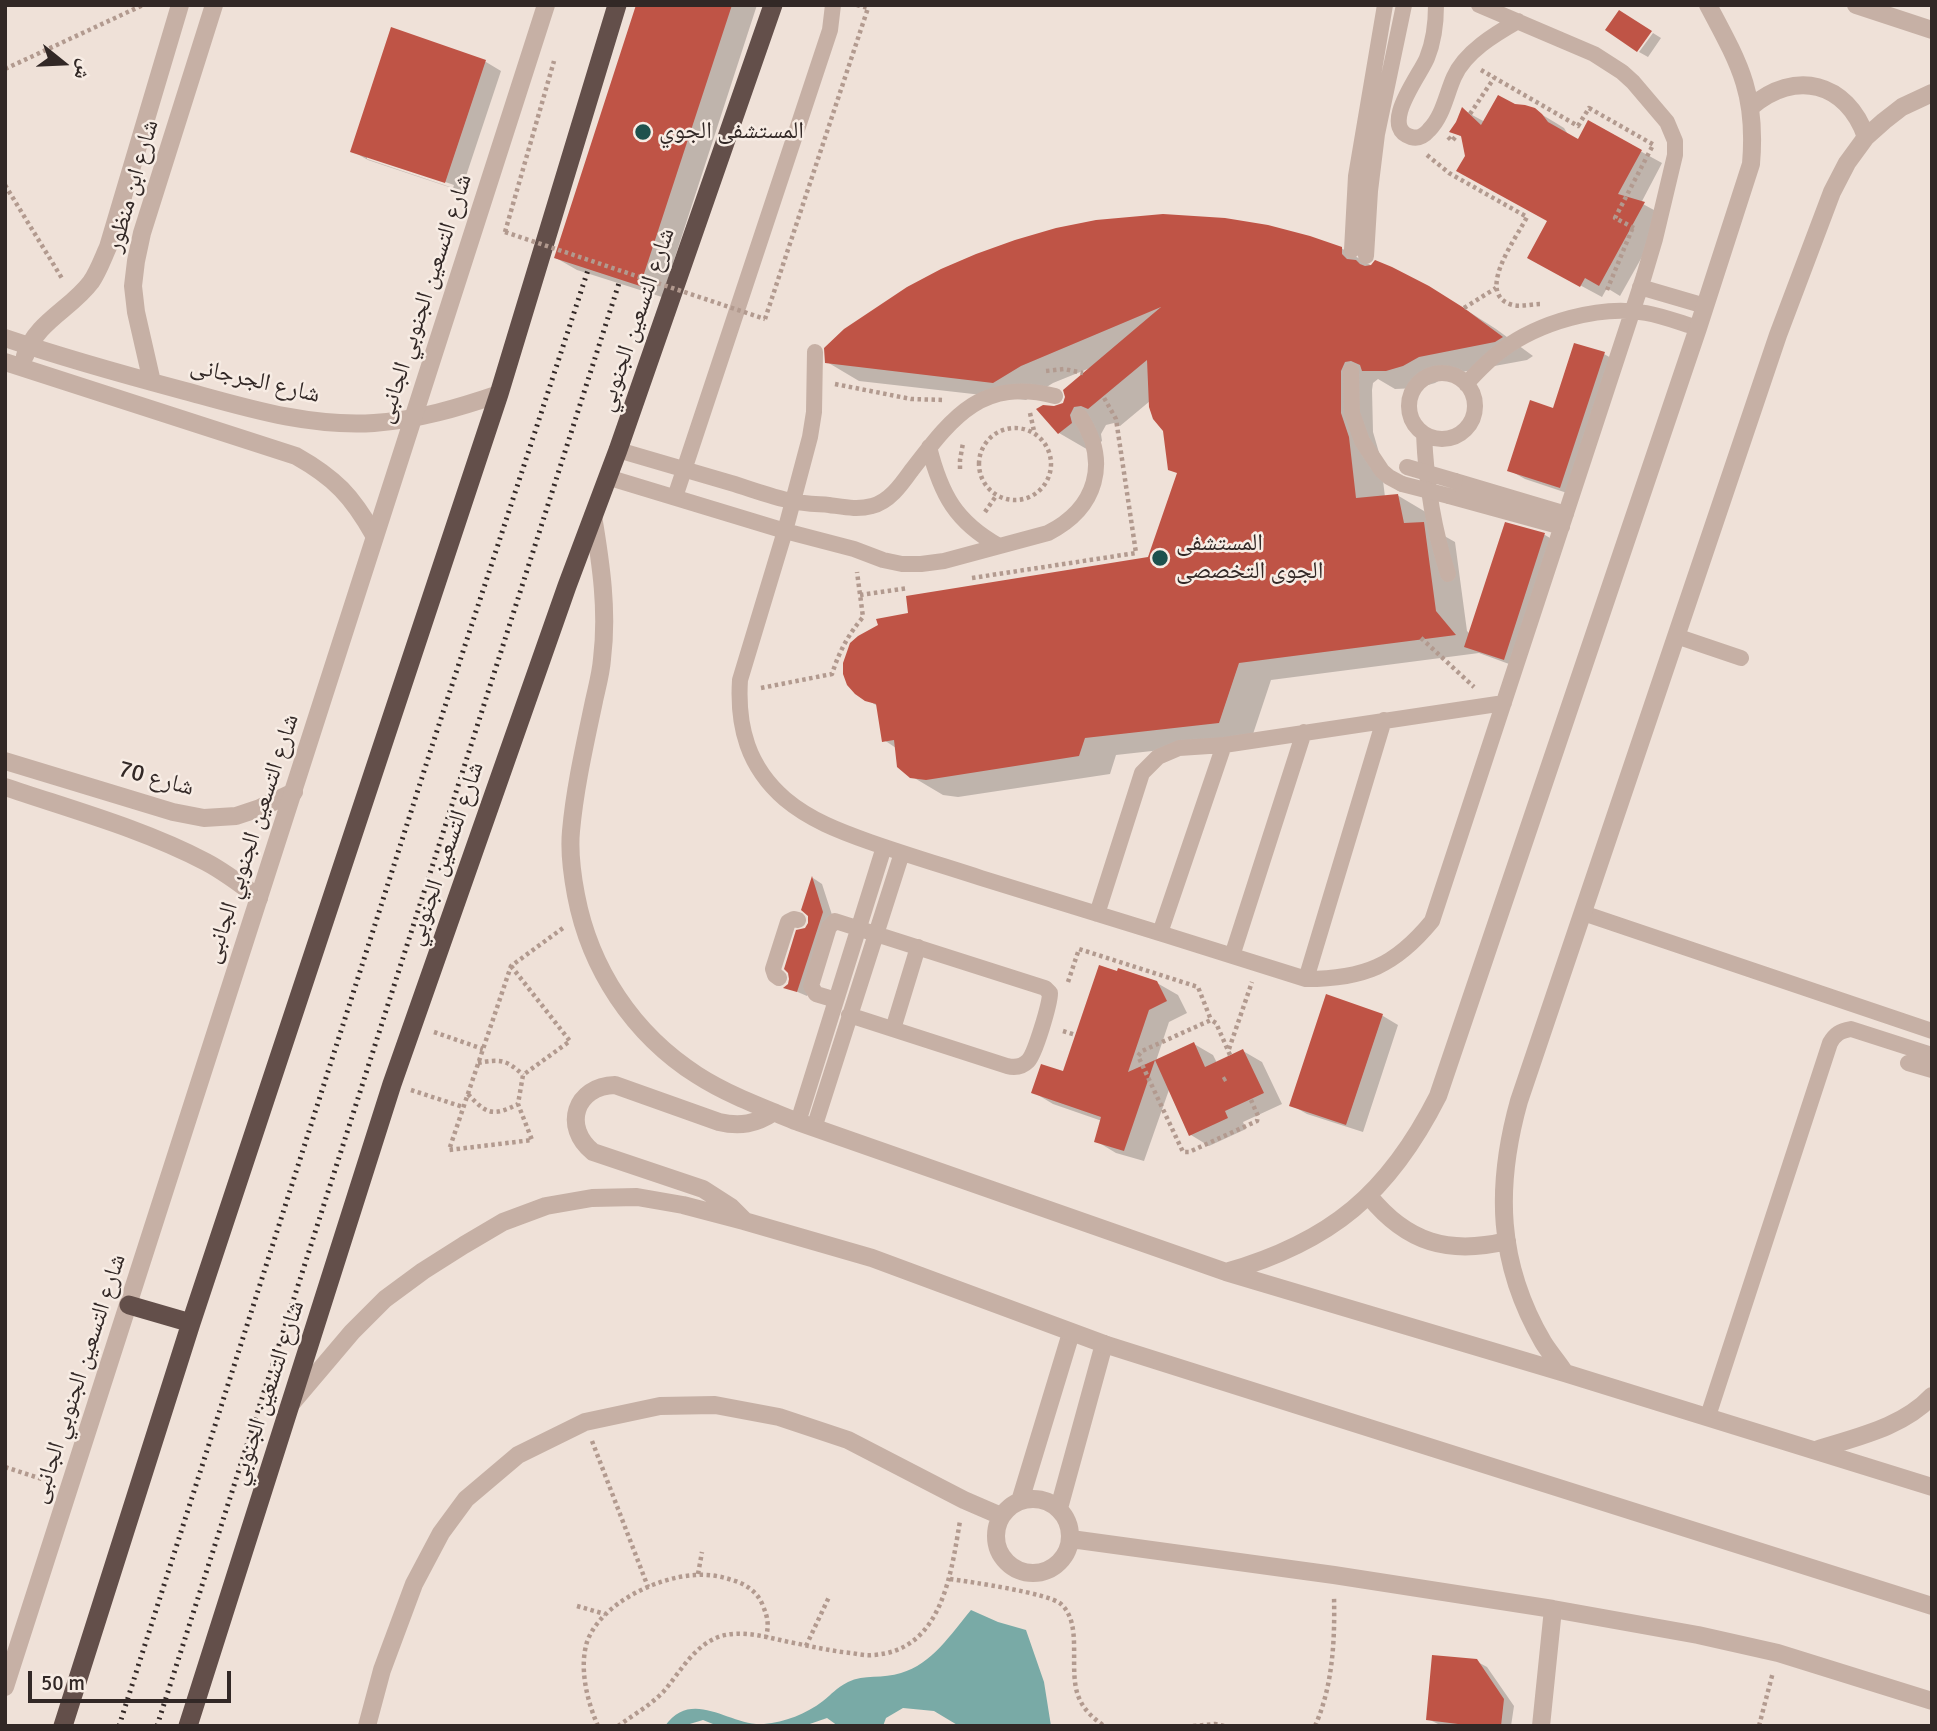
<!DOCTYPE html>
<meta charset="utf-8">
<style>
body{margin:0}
#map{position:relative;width:1937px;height:1731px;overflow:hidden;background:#efe1d8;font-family:Signika,"Noto Naskh Arabic",sans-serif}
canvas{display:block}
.frame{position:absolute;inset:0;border:7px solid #322826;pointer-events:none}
.north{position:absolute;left:28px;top:28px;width:70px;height:70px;-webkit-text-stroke:5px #f7ece4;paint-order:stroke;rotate:108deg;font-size:19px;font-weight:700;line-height:28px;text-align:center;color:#322826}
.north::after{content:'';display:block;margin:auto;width:24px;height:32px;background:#322826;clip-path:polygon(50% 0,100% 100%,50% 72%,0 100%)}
.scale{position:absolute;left:28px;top:1671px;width:203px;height:32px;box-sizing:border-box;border:4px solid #322826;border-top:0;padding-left:9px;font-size:21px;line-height:24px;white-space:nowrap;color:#322826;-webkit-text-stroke:5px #f7ece4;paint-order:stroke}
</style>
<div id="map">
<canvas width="1937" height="1731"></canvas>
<div class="frame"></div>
<div class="north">ش</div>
<div class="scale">50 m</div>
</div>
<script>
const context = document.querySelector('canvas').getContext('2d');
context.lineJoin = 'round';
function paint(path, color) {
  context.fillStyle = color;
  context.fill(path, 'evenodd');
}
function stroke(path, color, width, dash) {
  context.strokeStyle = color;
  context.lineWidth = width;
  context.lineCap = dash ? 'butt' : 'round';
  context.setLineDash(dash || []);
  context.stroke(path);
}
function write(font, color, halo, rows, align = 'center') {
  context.font = font + ' Signika,"Noto Naskh Arabic",sans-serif';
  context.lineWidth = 5;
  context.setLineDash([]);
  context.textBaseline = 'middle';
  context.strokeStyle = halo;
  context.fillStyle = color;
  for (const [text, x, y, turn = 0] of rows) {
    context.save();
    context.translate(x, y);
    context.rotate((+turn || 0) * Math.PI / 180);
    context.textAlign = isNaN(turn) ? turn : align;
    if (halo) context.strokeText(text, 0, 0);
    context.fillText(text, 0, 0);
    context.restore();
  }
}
const water = new Path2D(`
 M971,1610L998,1622L1026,1630L1044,1682L1051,1726H959L934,1711L903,1708L886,1718L883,1726H838L827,1718L804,1726H718L703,1720L683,1726H665C693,1687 730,1727 764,1724C785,1722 806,1714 823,1701C833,1693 835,1689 848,1682C864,1674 883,1679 901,1673C932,1664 951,1634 971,1610Z`);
const shadow = new Path2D(`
 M638,5H757L662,297L577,270L556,258Z
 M392,30L486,62L501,71L461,191L368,160L352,151ZM367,155L454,185L453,188L367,159Z
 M1653,33L1661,38L1648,57L1639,52Z
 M1515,106L1534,110L1556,123L1564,128L1569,136L1579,141L1589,123L1662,163L1641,203L1665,216L1620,296L1607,288L1602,297L1550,269L1549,221L1467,156L1462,137L1451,131L1463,110L1485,122Z
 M1341,248L1372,266L1460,306L1496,329L1533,356L1527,360L1451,374L1435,383L1418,388L1395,389L1378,379L1373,383L1372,390L1373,432L1380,456L1385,497L1397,495L1429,514L1432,529L1455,542L1467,631L1470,634L1506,524L1545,535L1560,544L1520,668L1479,653L1271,680L1251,740L1116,755L1110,774L958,797L943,795L911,776L896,748L884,740L879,707L866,699L1149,559L1179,474L1165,430L1150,401L1120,426L1114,423L1106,425L1101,434L1102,441L1090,451L1059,433L1054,408L1064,405L1090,368L1053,383L1026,400L859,381L827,362Z
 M1604,354L1620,363L1576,496L1525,479L1509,470L1554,410Z
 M813,878L822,884L833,918L807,996L786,987L789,985L806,929L810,924V916L803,909Z
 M1157,983L1178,995L1187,1013L1169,1022L1156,1061L1194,1044L1213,1055L1217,1063L1243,1051L1262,1062L1282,1104L1243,1122L1246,1129L1209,1146L1191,1135L1170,1087L1144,1161L1116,1153L1096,1141L1102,1121L1053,1104L1033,1092L1064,1074Z
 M1327,997L1383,1016L1398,1025L1363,1132L1307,1114L1291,1105Z
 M1476,1661L1487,1667L1514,1706L1511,1726H1442L1428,1719Z`);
const building = new Path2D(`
 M636,5H732L640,286L554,258Z
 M1619,10L1652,31L1637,52L1605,30Z
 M391,27L486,60L445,183L350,152Z
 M1498,95L1515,104L1525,105L1535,108L1542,114L1548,122L1578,139L1588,120L1642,150L1618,194L1645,202L1599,286L1585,278L1580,287L1527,258L1547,221L1456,171L1465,156L1461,136L1449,132L1456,122L1462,107L1481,125Z
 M1163,214L1225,218L1268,225L1310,236L1342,247V254L1347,259L1356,260L1360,264L1365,266L1371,265L1375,260L1392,267L1429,286L1464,308L1503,337L1495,342L1419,357L1403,366L1386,371H1362L1360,365L1351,361L1345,362L1341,371V413L1349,437L1356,498L1398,494L1404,523L1424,522L1436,611L1456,635L1239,663L1219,723L1085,738L1079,756L926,780L910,778L897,767L894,740L882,742L876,704L865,701L855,694L847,685L843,674V663L850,643L858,636L878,625L876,619L908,613L906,596L1148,557L1177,473L1168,470L1163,431L1153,419L1149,407L1147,360L1088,409L1081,406L1074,407L1070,415L1072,423L1058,434L1036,409L1043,405L1054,406L1063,403L1065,397L1063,390L1161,307L1021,366L993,383L825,363L824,348L844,329L907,287L941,269L976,254L1015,240L1056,228L1096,220Z
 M1574,343L1605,352L1560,488L1507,471L1530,400L1553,408Z
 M1505,522L1545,533L1504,660L1464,647Z
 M812,876L823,912L797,992L783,988L788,984L789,979L788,973L784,969L796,930L805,928L808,923V916L801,910Z
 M1099,965L1117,971L1118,968L1157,981L1167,1001L1149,1010L1128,1072L1155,1060L1124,1151L1094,1142L1101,1117L1031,1093L1041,1064L1063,1071Z
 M1326,994L1383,1014L1346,1125L1289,1106Z
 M1194,1042L1205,1067L1243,1049L1264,1093L1225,1111L1228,1118L1189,1136L1155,1060Z
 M1432,1655L1477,1659L1504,1699L1501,1726H1474L1426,1720Z`);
const path = new Path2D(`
 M5,69L143,5
 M1481,70L1578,126L1589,108L1654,145
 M1470,114L1494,78
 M1448,137L1452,141L1457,135
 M1427,155L1449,173L1527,217C1517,237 1473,295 1513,305C1522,307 1532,304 1541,304
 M5,185L63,280
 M1634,228L1615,218L1653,145
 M505,232L554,61
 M1607,290L1633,227
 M1464,308L1496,288
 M765,319L868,8L857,5
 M1046,371L1064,369L1083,373
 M835,384L911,399L944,400
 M1030,413L1034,431
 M979 464a36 36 0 1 1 72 0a36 36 0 1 1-72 0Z
 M960,469V460L963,443
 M985,512L996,496
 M972,578L1136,553L1116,419L1103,396
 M860,595L908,588
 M1421,638L1474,687
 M761,688L832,674C839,652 848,635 863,617L857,572
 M511,966L570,1041L523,1075L518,1104L532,1140L449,1150L511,966L563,928
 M1068,982L1079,949L1198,987L1211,1020
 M1063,1031L1076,1035
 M434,1032L483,1049
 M1229,1049L1252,982
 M1230,1055L1216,1023L1211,1020L1142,1051L1138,1056L1183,1152H1189L1257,1121L1258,1116L1251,1100
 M478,1063C500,1059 506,1059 523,1075
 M1223,1080L1228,1077
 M411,1090L463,1107
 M468,1094C486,1114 493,1117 518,1104
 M592,1441L648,1587
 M5,1467L48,1481
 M698,1574L702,1552
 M950,1579C971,1582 1048,1593 1061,1604C1084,1625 1067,1670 1079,1698C1084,1710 1093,1718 1104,1726
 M577,1606L605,1614
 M806,1646L829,1597
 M598,1726C587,1701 579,1668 587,1642C600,1604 657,1577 695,1575C708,1574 720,1576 732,1580C746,1584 758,1592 763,1606C768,1618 769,1625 766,1637
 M618,1726C633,1715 651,1705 664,1691C681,1671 694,1645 721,1636C743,1630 766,1637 789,1642C810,1646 830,1651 851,1653C858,1654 866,1656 873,1655C942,1651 951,1574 960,1521
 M1193,1726L1215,1724L1224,1726
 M1315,1726C1333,1686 1335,1639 1334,1596
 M1759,1726L1773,1672`);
const service = new Path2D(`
 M1436,5C1436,23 1434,41 1427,58C1421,74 1378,127 1411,137C1418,139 1424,136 1429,130C1443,116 1446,95 1454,77C1465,52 1495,34 1518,21
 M1352,250L1356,176L1385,5
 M1366,256L1370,191L1377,134L1404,5
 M1640,287L1705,306
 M815,352L814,412L810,437L785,531L740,680C737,727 748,767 785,799C810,820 839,831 870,842C907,855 944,866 981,878C1089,911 1198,945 1306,979C1364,979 1395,966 1432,921L1644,276L1655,239L1675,155V141L1667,122L1633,82L1622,72L1594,54L1479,5
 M1351,371L1352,413L1362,441L1382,471L1389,477L1402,484
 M1409 406a33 33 0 1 1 66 0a33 33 0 1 1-66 0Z
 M1466,384C1477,372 1488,360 1502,350C1538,323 1600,304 1646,313C1663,316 1681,323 1698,328
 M1424,434C1426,482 1433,528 1448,574
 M929,447C941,495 956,522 999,546
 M618,450C655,461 693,472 731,483C751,489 771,497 792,501C804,504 817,504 829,505C844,507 857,510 872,506C889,502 901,485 911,471C952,418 981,377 1055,396
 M607,477L785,531L854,549L883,560L902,564H921L944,561L1048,533C1097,508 1110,462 1080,416
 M1455,481L1566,514
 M1449,496L1562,527
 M675,497L830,30L833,5
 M1676,636L1741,658
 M1583,913L1932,1031
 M1097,914L1142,773L1158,757L1179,748L1224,745L1504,703
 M1160,933L1224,745
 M1232,956L1304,732
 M779,978L775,975L773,969L788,922L794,919L798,920
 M1306,979L1384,720
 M836,1000L816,994L811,986L829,927L835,921L1045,988L1050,993C1050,1004 1035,1054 1028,1061C1022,1067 1015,1068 1007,1066L849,1015
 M893,1029L918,947
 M1908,1063L1932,1070
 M798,1122L884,847
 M814,1128L902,853
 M1708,1416L1830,1043C1835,1034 1840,1031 1851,1029L1932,1055`);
const minor = new Path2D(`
 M5,338C64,358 125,375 185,391C247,408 308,427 374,423C417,420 458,408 499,394
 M25,356C36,322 71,309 91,282C98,272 103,258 108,247L180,5
 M5,362L296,456C335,478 352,496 374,535
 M152,382L136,312L133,286L136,261L142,233L214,5
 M5,761L173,812L204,818L236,816L260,808L294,792
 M5,787C73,810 143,829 206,862C225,872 242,885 259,898
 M996 1536a37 37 0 1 1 74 0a37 37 0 1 1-74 0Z
 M1020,1501L1071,1333
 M1059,1508L1104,1344
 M1071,1539L1334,1575L1553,1609L1698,1635L1778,1653L1932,1701
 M367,1726L382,1670L414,1584L441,1533L466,1499L518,1455L585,1422L660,1406L715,1405L779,1417L848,1440L964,1500L1001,1516
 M1541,1726L1553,1609`);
const tertiary = new Path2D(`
 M1856,5L1932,30
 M1751,107C1795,69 1847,82 1866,137
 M593,516C601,564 608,611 602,659C601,673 597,687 594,701C585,744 575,787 571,831C569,852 572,874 576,895C590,969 633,1034 697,1075C728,1095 764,1108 798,1122L1226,1272L1565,1373L1932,1487
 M1369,1196C1407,1243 1449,1255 1507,1241
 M744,1220L731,1207L703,1189L593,1152C562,1127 575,1086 615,1085L719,1122C740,1127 756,1124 774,1112
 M1226,1272C1331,1242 1389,1193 1438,1096L1698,328L1751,164C1757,94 1740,65 1708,5
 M1565,1373C1558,1362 1549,1352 1543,1342C1497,1263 1495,1187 1519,1101L1778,335L1832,192L1847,163L1866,137L1884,121L1902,107L1932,93
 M291,1404L352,1332L385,1299L423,1271L464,1245L503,1222L546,1206L592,1198L637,1197L683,1205L744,1221L872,1258L1104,1344L1932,1606
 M1816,1450C1856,1437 1902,1428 1932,1396
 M5,1687L546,5`);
const trunk = new Path2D(`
 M129,1305L191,1323
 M63,1726L191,1323L499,394L617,5
 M188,1726L392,1084L567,586L618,450L773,5`);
const rail = new Path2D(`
 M119,1726L433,743L588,270
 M157,1726L620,280`);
const pathBridge = new Path2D(`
 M505,232L765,319`);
const serviceBridge = new Path2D(`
 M1407,467L1455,481
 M1402,484L1449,496`);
const markers = [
 [643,132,9,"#1e514d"],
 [1160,558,9,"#1e514d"]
];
const poiNames = [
 ["المستشفى الجوي",659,132],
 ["المستشفى",1176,544],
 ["الجوى التخصصى",1176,572]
];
const streetNames = [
 ["شارع ابن منظور",133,186,-74],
 ["شارع التسعين الجنوبي الجانبى",425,299,-72],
 ["شارع التسعين الجنوبي",637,320,-71],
 ["شارع الجرجانى",255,381,13],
 ["شارع 70",156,779,15],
 ["شارع التسعين الجنوبي الجانبى",252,839,-72],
 ["شارع التسعين الجنوبي",446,854,-71],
 ["شارع التسعين الجنوبي الجانبى",79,1379,-72],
 ["شارع التسعين الجنوبي",268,1393,-72]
];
paint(water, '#79aaa6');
paint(shadow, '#0003');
paint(building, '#bf5446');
stroke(path, '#b29a8f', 4.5, [3.5, 3.5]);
stroke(service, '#c6b0a5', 16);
stroke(minor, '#c6b0a5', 18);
stroke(tertiary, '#c6b0a5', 18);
stroke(trunk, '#634f4a', 19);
stroke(rail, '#322826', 5, [2, 5]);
stroke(pathBridge, '#b29a8f', 4.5, [3.5, 3.5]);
stroke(serviceBridge, '#c6b0a5', 16);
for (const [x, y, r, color] of markers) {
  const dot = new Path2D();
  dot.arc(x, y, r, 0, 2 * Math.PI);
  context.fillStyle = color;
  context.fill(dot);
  stroke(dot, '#f7ece4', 2.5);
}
write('24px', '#322826', '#f7ece4', poiNames, 'left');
write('24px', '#322826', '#f7ece4', streetNames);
</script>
